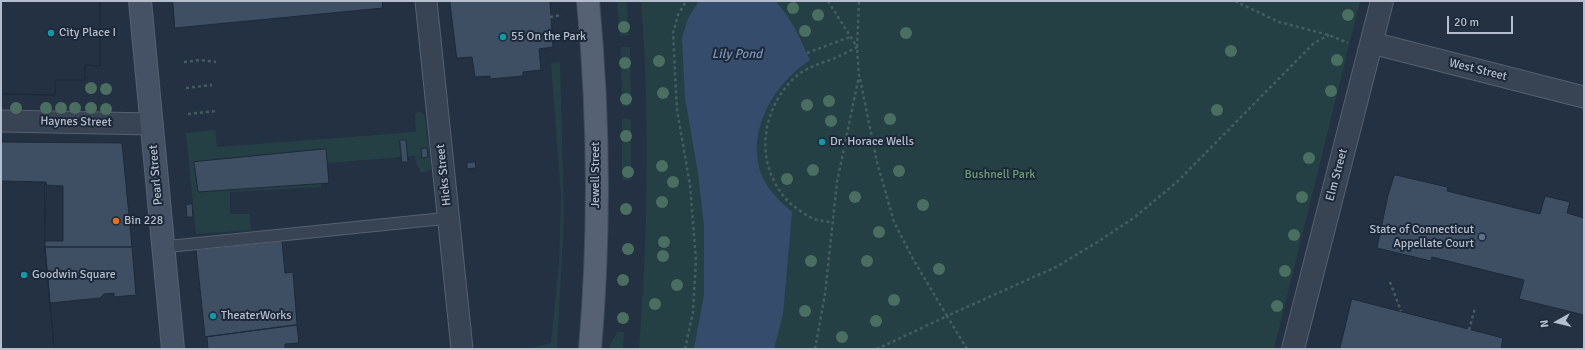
<!DOCTYPE html>
<style>
body{margin:0}
#map{position:relative;width:1585px;height:350px;overflow:hidden;background:#233143;font-family:Signika,sans-serif}
canvas{display:block}
.frame{position:absolute;inset:0;border:2px solid #b5becd;pointer-events:none}
.north{position:absolute;left:1537px;top:302px;width:40px;height:40px;-webkit-text-stroke:3px #1c2838;paint-order:stroke;rotate:262deg;font-size:11px;font-weight:700;line-height:16px;text-align:center;color:#b5becd}
.north::after{content:'';display:block;margin:auto;width:14px;height:18px;background:#b5becd;clip-path:polygon(50% 0,100% 100%,50% 72%,0 100%)}
.scale{position:absolute;left:1447px;top:16px;width:66px;height:18px;box-sizing:border-box;border:2px solid #b5becd;border-top:0;padding-left:5px;font-size:12px;line-height:14px;white-space:nowrap;color:#b5becd;-webkit-text-stroke:3px #1c2838;paint-order:stroke}
</style>
<div id="map">
<canvas width="1585" height="350"></canvas>
<div class="frame"></div>
<div class="north">N</div>
<div class="scale">20 m</div>
</div>
<script>
const context = document.querySelector('canvas').getContext('2d');
context.lineJoin = 'round';
function paint(path, color) {
  context.fillStyle = color;
  context.fill(path, 'evenodd');
}
function stroke(path, color, width, dash) {
  context.strokeStyle = color;
  context.lineWidth = width;
  context.lineCap = dash ? 'butt' : 'round';
  context.setLineDash(dash || []);
  context.stroke(path);
}
function write(font, color, halo, rows, align = 'center') {
  context.font = font + ' Signika,sans-serif';
  context.lineWidth = 4;
  context.setLineDash([]);
  context.textBaseline = 'middle';
  context.strokeStyle = halo;
  context.fillStyle = color;
  for (const [text, x, y, turn = 0] of rows) {
    context.save();
    context.translate(x, y);
    context.rotate((+turn || 0) * Math.PI / 180);
    context.textAlign = isNaN(turn) ? turn : align;
    if (halo) context.strokeText(text, 0, 0);
    context.fillText(text, 0, 0);
    context.restore();
  }
}
const green = new Path2D(`
 M617,1H626L629,35L620,36Z
 M641,1H1360L1274,349H639C648,235 650,115 641,1Z
 M621,47H630L631,106H622Z
 M560,62L564,216L557,349H527L551,343L559,265L561,195L551,63Z
 M418,111L424,114L431,165L430,170L422,173L417,165L415,156L327,163L326,149L195,162L198,192L321,183V187L230,192V214H250L251,230L196,234L186,133L215,130L217,147L416,132L415,115Z
 M622,119H631V180H622Z
 M617,332H624L623,349H609C610,342 615,338 617,332Z`);
const water = new Path2D(`
 M699,1H775C792,18 800,39 810,60C772,85 742,137 765,182C772,194 782,203 792,212L783,314L774,349H694L704,295V226L698,173L685,98L682,38L688,18Z`);
const building = new Path2D(`
 M1,1H100V66L85,65V80H55V95L1,94Z
 M1,1H100V66L85,65V80H55V95L1,94Z
 M173,1H382L383,8L175,28Z
 M450,1H550L553,47L539,49L541,70L523,72V76L490,79V76L475,77L472,57L457,58Z
 M400,140H406L408,162H402Z
 M1,142L122,143L132,247H45L54,349H1Z
 M427,148L428,157L422,158L421,149Z
 M326,149L329,183L198,192L194,162Z
 M475,162L476,168L467,169V163Z
 M1396,175L1447,187L1448,188L1447,191L1540,214L1545,196L1570,202L1567,213L1584,218V315L1519,299L1524,280L1432,257L1431,261L1377,248L1388,195L1394,176Z
 M1,181L46,182L45,247L54,349H1Z
 M45,185L63,186V241H45Z
 M192,204L193,217H187L186,205Z
 M282,241L285,273L293,272L297,325L205,337L196,250Z
 M45,247H132L136,295L114,297V293L104,294L100,298L50,303Z
 M1352,299L1503,338L1501,349H1340Z
 M297,325L299,343L285,344V349H208L207,337Z`);
const path = new Path2D(`
 M828,1L857,47C850,51 842,55 835,58C820,64 806,67 794,78C759,112 754,169 791,204C798,209 806,216 814,219C820,221 826,221 832,223
 M1235,1L1279,22L1329,35L1348,43
 M550,17L562,15
 M807,53L850,37
 M184,62L201,60L216,62
 M860,79L877,162L894,222L913,259L947,316L877,349
 M186,88L212,85
 M188,114L216,111
 M1390,282L1401,311
 M1469,330L1475,308
 M685,349L693,312L696,260L690,185L677,110L673,33L678,15L686,1
 M815,349L825,294L837,182L859,76L857,47L859,1
 M967,349L947,316L1056,267L1096,243L1135,217L1178,181L1314,43L1329,35`);
const service = new Path2D(`
 M163,247L449,218`);
const minor = new Path2D(`
 M426,1L462,349
 M1372,43L1584,97
 M1,121L152,124`);
const tertiary = new Path2D(`
 M1293,349L1382,1`);
const secondary = new Path2D(`
 M140,1L173,349`);
const primary = new Path2D(`
 M588,1C599,117 600,233 590,349`);
const trees = [
 [793,8],
 [818,15],
 [1348,15],
 [624,27],
 [805,31],
 [906,33],
 [1231,51],
 [1337,60],
 [659,61],
 [625,63],
 [91,88],
 [106,89],
 [1331,91],
 [663,93],
 [626,99],
 [829,101],
 [807,105],
 [16,108],
 [46,108],
 [61,108],
 [75,108],
 [91,108],
 [106,109],
 [1217,110],
 [890,119],
 [831,121],
 [626,136],
 [1309,158],
 [662,166],
 [813,170],
 [899,171],
 [628,172],
 [787,179],
 [673,182],
 [855,197],
 [1302,197],
 [662,202],
 [923,205],
 [626,209],
 [879,232],
 [1294,235],
 [664,242],
 [628,249],
 [663,256],
 [811,261],
 [867,261],
 [939,269],
 [1285,271],
 [623,280],
 [677,285],
 [894,300],
 [655,304],
 [1277,306],
 [805,311],
 [623,318],
 [876,321],
 [842,337]
];
const markers = [
 [51,33,4,"#0f9aa8"],
 [503,37,4,"#0f9aa8"],
 [822,142,4,"#0f9aa8"],
 [116,221,4,"#e8710a"],
 [1482,237,4,"#5c6f8a"],
 [24,275,4,"#0f9aa8"],
 [213,316,4,"#0f9aa8"]
];
const poiNames = [
 ["City Place I",59,33],
 ["55 On the Park",511,37],
 ["Dr. Horace Wells",830,142],
 ["Bin 228",124,221],
 ["State of Connecticut",1474,230,"right"],
 ["Appellate Court",1474,244,"right"],
 ["Goodwin Square",32,275],
 ["TheaterWorks",221,316]
];
const streetNames = [
 ["West Street",1478,70,14],
 ["Haynes Street",76,122,1],
 ["Pearl Street",156,175,-95],
 ["Hicks Street",444,175,-96],
 ["Jewell Street",596,175,-90],
 ["Elm Street",1337,175,-75]
];
const parkNames = [
 ["Bushnell Park",1000,175]
];
const waterNames = [
 ["Lily Pond",737,55]
];
paint(green, '#254044');
paint(water, '#354c6c');
paint(building, '#3f4f63');
stroke(building, '#1e2a3a', 1);
stroke(service, '#566170', 13);
stroke(minor, '#566170', 23);
stroke(tertiary, '#566170', 24);
stroke(secondary, '#566170', 24);
stroke(primary, '#414c5c', 24);
stroke(path, '#445d61', 2.5, [3, 3]);
stroke(service, '#384353', 11);
stroke(minor, '#384353', 21);
stroke(tertiary, '#384353', 22);
stroke(secondary, '#455266', 22);
stroke(primary, '#566273', 22);
context.fillStyle = '#4a6e5f';
for (const [x, y] of trees) {
  context.beginPath();
  context.arc(x, y, 6, 0, 2 * Math.PI);
  context.fill();
}
for (const [x, y, r, color] of markers) {
  const dot = new Path2D();
  dot.arc(x, y, r, 0, 2 * Math.PI);
  context.fillStyle = color;
  context.fill(dot);
  stroke(dot, '#1c2838', 1.5);
}
write('12px', '#b5becd', '#1c2838', poiNames, 'left');
write('12px', '#b5becd', '#1c2838', streetNames);
write('12px', '#69a076', '#1c2838', parkNames);
write('italic 13px', '#7994b7', '#1c2838', waterNames);
</script>
